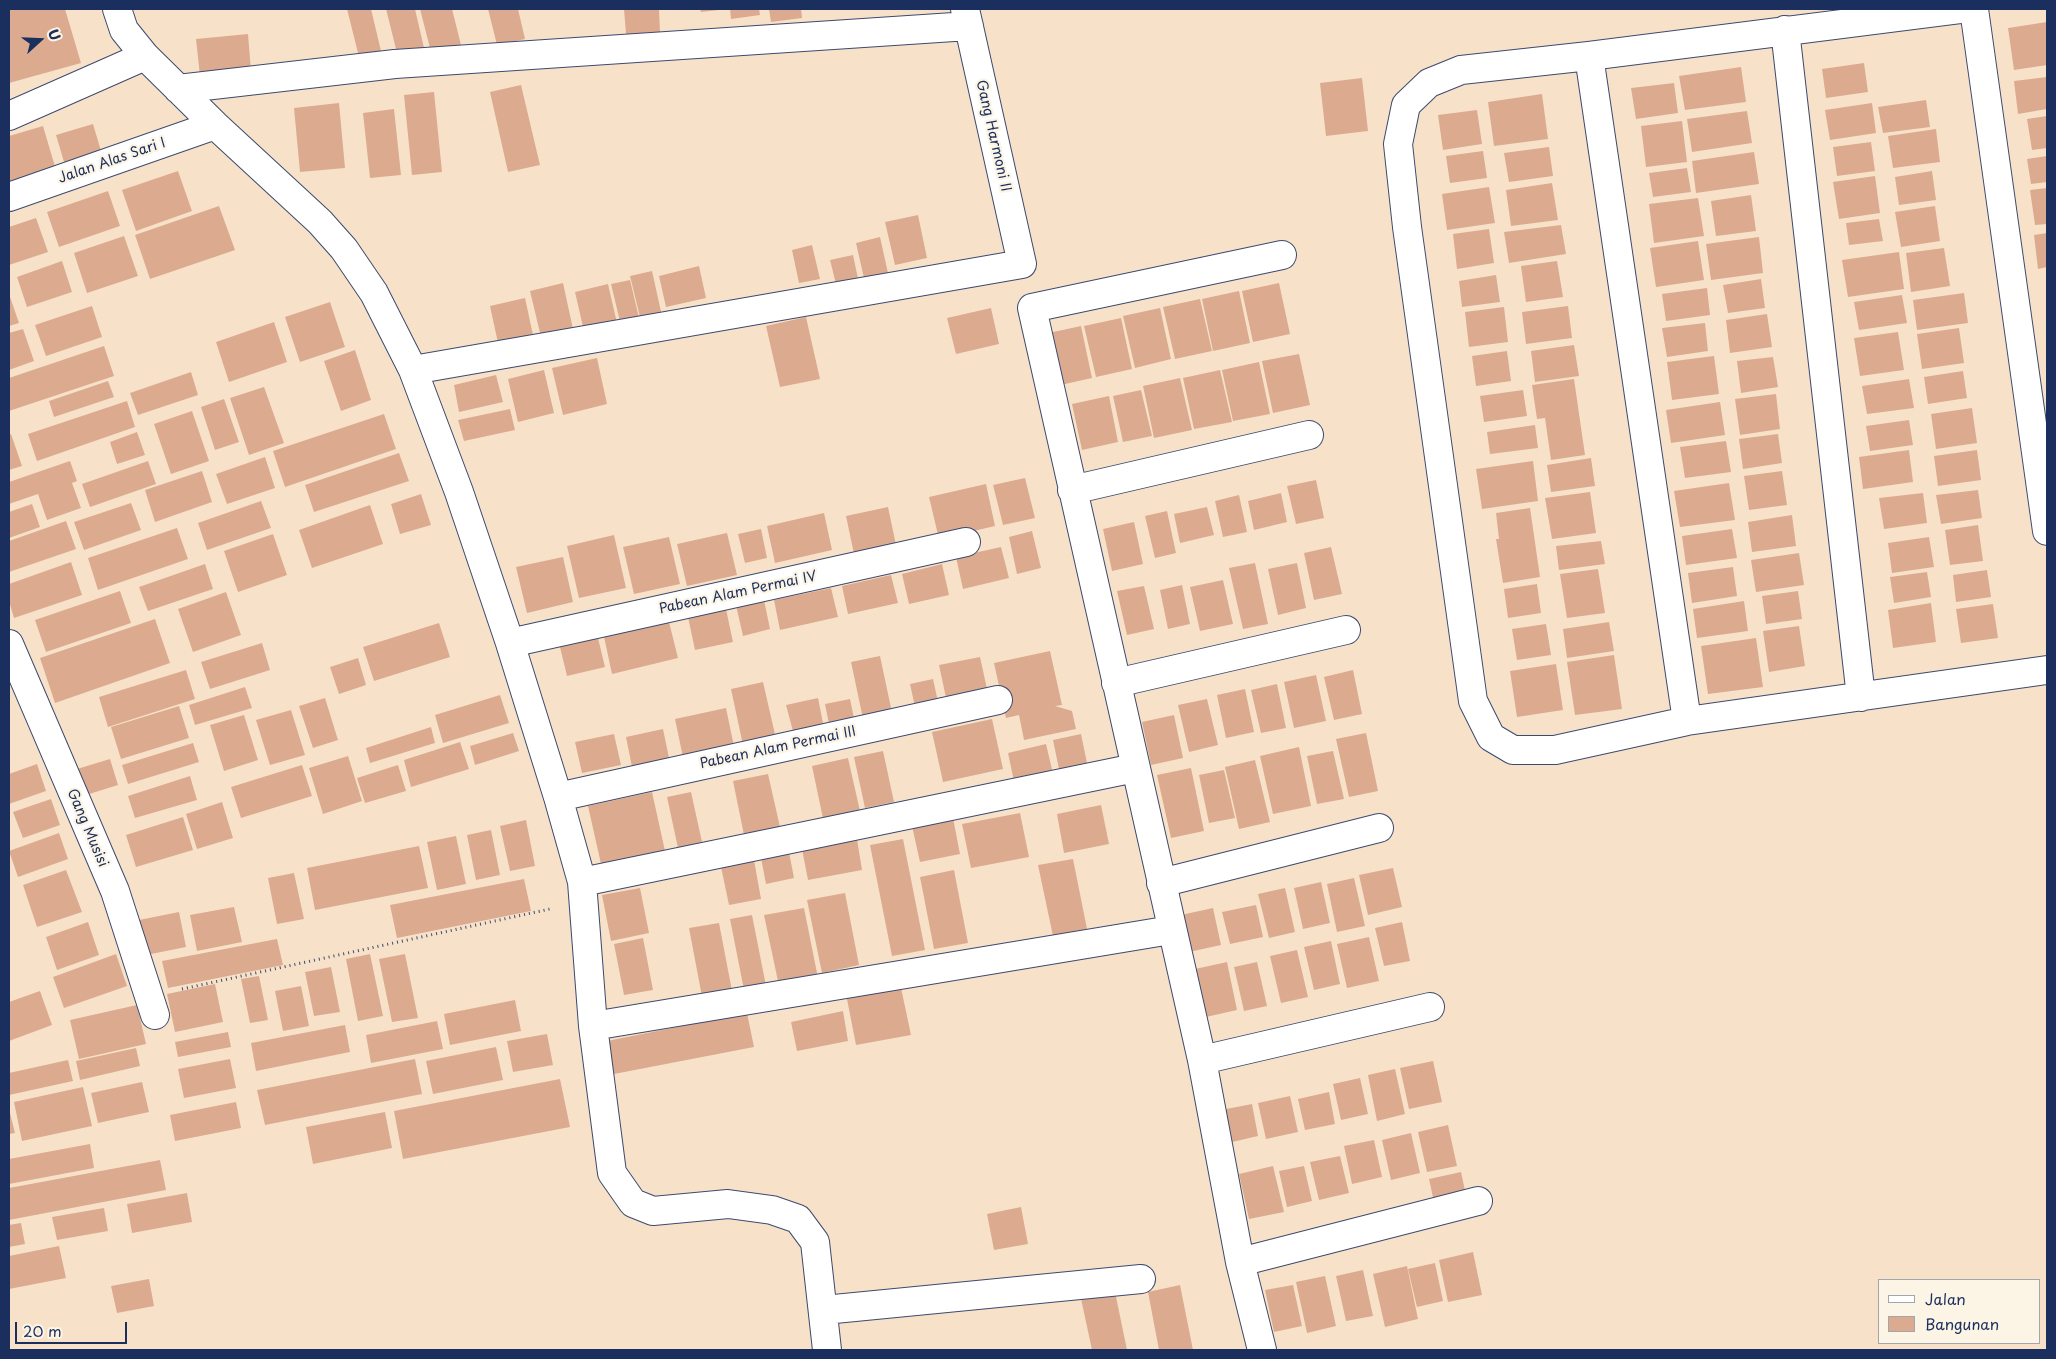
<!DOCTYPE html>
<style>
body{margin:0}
#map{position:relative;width:2056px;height:1359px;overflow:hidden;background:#f7e2c9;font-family:"Playpen Sans",sans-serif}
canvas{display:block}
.frame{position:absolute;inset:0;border:10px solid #1b2f5e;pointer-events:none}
.legend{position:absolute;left:1878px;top:1279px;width:162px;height:65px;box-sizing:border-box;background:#fcf5e5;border:1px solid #a2a6af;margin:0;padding:6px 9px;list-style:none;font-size:15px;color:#1b2f5e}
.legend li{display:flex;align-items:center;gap:10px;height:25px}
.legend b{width:25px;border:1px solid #a2a6af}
.north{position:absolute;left:15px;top:15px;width:50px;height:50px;-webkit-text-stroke:4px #fcf5e5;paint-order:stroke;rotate:70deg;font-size:14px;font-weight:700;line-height:20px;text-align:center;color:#1b2f5e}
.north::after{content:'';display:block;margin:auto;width:18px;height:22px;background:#1b2f5e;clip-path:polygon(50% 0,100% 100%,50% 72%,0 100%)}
.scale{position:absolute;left:15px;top:1322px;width:112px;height:22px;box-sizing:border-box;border:2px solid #1b2f5e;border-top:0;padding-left:6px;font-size:15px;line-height:18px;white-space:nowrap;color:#1b2f5e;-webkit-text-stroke:4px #fcf5e5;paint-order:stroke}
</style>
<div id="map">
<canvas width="2056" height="1359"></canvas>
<div class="frame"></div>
<ul class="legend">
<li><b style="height:6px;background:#fff"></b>Jalan</li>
<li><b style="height:14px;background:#dcab8f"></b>Bangunan</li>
</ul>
<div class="north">U</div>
<div class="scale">20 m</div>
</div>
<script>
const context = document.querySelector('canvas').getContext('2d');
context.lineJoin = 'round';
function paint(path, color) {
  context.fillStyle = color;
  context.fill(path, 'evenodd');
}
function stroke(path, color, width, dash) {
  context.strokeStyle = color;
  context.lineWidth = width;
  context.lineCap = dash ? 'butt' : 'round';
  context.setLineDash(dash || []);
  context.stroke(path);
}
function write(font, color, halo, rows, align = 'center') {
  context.font = font + ' "Playpen Sans",sans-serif';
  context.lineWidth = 4.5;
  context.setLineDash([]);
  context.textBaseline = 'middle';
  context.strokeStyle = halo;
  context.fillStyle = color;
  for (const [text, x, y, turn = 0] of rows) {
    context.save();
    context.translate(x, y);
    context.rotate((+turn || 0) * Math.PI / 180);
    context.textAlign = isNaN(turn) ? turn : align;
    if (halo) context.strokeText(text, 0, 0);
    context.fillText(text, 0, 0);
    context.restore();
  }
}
const building = new Path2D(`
 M9,9H65L81,63L9,83Z
 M347,9H371L381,51L359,57Z
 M386,9H415L424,48L397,53Z
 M420,9H452L461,45L431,52Z
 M488,9H518L525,39L497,45Z
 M624,9H659L660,32L626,34Z
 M700,9H718L719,10L701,12Z
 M730,9H759L760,15L731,19Z
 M769,9H801L802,18L771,22Z
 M2047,22V65L2014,70L2008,28Z
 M248,34L251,71L200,76L196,39Z
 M1864,63L1868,92L1826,98L1822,69Z
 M1741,67L1746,102L1685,110L1679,76Z
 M2047,77V109L2018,114L2014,81Z
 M1362,78L1368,131L1326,136L1320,83Z
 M1674,83L1678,113L1636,119L1631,88Z
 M521,85L540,165L508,172L490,92Z
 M434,92L442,172L412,175L404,95Z
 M1542,94L1548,139L1494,146L1488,102Z
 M1926,100L1930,127L1883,133L1878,107Z
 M339,103L345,168L300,172L294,108Z
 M1872,103L1876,133L1830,140L1825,110Z
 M394,109L401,175L370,178L363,113Z
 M1477,110L1482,144L1443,150L1438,115Z
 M1747,111L1752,143L1692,152L1687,119Z
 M2047,116V148L2032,150L2027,119Z
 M1682,121L1687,162L1646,167L1641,126Z
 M93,124L104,161L67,172L56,135Z
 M43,126L56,170L9,183V136Z
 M1936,129L1940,162L1893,168L1888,136Z
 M1871,142L1875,171L1837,176L1833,147Z
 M1549,147L1553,176L1509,182L1504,153Z
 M1483,151L1487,178L1450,183L1446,156Z
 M1754,152L1759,184L1696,193L1692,161Z
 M2047,156V182L2031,184L2027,159Z
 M1687,168L1691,192L1653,197L1649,173Z
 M178,171L192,211L136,231L122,190Z
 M1932,171L1936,200L1899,205L1895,177Z
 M1875,176L1880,213L1839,219L1833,182Z
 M1552,183L1558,220L1511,226L1506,190Z
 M1489,187L1495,223L1447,230L1442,194Z
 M2047,188V224L2035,225L2030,190Z
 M108,191L120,226L59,247L47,212Z
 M1751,195L1756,231L1716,236L1711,201Z
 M1698,198L1704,236L1654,243L1649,204Z
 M219,206L235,250L150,279L135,235Z
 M1935,206L1940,241L1901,247L1895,212Z
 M918,215L927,258L895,265L885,222Z
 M36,218L48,252L9,265V227Z
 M1879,219L1883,241L1849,245L1846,223Z
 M1561,225L1566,254L1509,263L1504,232Z
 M1489,229L1494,263L1457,269L1453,234Z
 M2047,233V267L2038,269L2034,235Z
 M124,236L138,276L87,293L74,253Z
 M880,237L890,282L866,287L856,243Z
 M1759,237L1763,273L1711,280L1706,244Z
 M1698,241L1704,280L1656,287L1650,248Z
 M812,245L820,279L799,283L792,250Z
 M1944,248L1950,286L1911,292L1906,253Z
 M1899,252L1904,289L1848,297L1842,260Z
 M853,255L860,288L838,292L830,260Z
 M62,261L72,292L27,307L17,277Z
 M1557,261L1563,297L1526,302L1521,266Z
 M699,266L706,298L666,307L659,276Z
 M652,271L662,316L641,321L630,276Z
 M1496,275L1500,302L1462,307L1459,281Z
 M1761,279L1765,308L1728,313L1723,285Z
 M630,280L641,326L622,330L611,284Z
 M563,283L573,329L541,337L530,291Z
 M1279,283L1290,334L1253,342L1242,291Z
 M608,284L617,323L584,331L575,292Z
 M1707,288L1710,315L1666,321L1662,294Z
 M1239,291L1250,343L1213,351L1202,299Z
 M1964,293L1968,323L1917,330L1913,300Z
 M9,294L19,323L9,326Z
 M1902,295L1907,323L1859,330L1854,302Z
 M525,298L533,335L498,343L490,306Z
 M1200,299L1212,351L1175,359L1163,307Z
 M330,302L345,347L300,362L285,317Z
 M92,306L102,337L46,356L35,325Z
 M1568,306L1572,338L1526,344L1522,312Z
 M1504,307L1508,342L1469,347L1465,312Z
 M991,308L999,344L956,354L947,318Z
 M1160,308L1171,359L1135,368L1123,316Z
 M1767,314L1772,347L1730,353L1726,320Z
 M806,317L820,379L780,387L766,326Z
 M1121,318L1132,369L1096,377L1084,326Z
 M274,322L287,362L229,382L216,342Z
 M1705,323L1708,351L1667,357L1662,328Z
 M1081,326L1092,378L1056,386L1044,334Z
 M1959,328L1964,363L1922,369L1917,334Z
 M23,329L34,361L9,370V333Z
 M1898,332L1904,370L1860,376L1854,338Z
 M1574,345L1579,376L1535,382L1531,351Z
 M104,346L114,376L9,411V378Z
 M355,350L371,400L341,411L324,361Z
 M1507,351L1511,381L1476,386L1472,356Z
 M1299,354L1310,405L1273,413L1262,361Z
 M1714,356L1719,394L1672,400L1667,362Z
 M1773,357L1778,387L1741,393L1737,361Z
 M597,358L607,404L563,415L552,368Z
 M1259,362L1270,414L1233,421L1222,370Z
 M544,370L554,413L518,422L508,379Z
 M1220,370L1232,422L1194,429L1183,378Z
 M1963,371L1967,398L1928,404L1924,377Z
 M191,372L198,395L138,415L130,393Z
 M496,375L503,402L459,412L454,385Z
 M1180,378L1192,430L1154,438L1143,386Z
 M1574,379L1585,455L1551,460L1545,418L1537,419L1532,385Z
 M1909,379L1914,408L1867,414L1862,386Z
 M108,381L114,397L54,417L49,401Z
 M264,387L284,443L249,455L230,398Z
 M1141,390L1152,436L1123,442L1113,396Z
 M1523,390L1527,416L1484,422L1480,396Z
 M1776,394L1780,429L1740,435L1735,399Z
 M1109,396L1118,442L1082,450L1072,404Z
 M224,399L239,442L215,450L201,407Z
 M127,401L135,427L37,461L28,434Z
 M1720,402L1725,435L1671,443L1666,410Z
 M1972,408L1977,443L1936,449L1931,414Z
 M510,409L515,430L464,441L458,420Z
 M192,411L209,461L171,474L154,424Z
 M384,414L396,449L285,487L273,451Z
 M1909,420L1913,445L1870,451L1866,426Z
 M1535,425L1538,448L1490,454L1487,432Z
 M137,432L145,455L117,464L110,442Z
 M11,434L22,466L9,470V435Z
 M1778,434L1782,463L1743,469L1739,439Z
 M1726,441L1731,472L1685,478L1680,447Z
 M1909,450L1913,482L1863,489L1859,457Z
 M1977,450L1981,480L1938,486L1934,456Z
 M399,453L409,481L314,512L305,485Z
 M265,457L275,488L227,504L216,474Z
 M1591,458L1595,486L1551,492L1547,465Z
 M70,461L77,481L72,483L81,508L47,520L38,494L9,504V482Z
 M148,461L156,484L90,507L82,484Z
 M1533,461L1538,501L1482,509L1476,469Z
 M202,471L212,502L155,522L145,490Z
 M1782,471L1787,505L1749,510L1744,476Z
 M1025,478L1035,518L1003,525L993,485Z
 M1316,480L1324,518L1296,524L1287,486Z
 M1729,483L1735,520L1680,527L1674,491Z
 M986,484L995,526L939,539L929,497Z
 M1978,490L1982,518L1941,524L1936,495Z
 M1590,492L1596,533L1552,539L1545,498Z
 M1281,493L1287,522L1254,530L1248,501Z
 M1923,493L1927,523L1884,529L1879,498Z
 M421,494L431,525L400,534L391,504Z
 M1239,495L1247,532L1223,537L1215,501Z
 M261,501L271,528L207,550L198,523Z
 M131,503L141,530L84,550L74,522Z
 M32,504L40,527L9,538V512Z
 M370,505L383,544L312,568L299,530Z
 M888,507L896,545L854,554L846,516Z
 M1207,507L1214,535L1180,543L1174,514Z
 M1530,508L1540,577L1503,583L1496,539H1499L1496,513Z
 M1167,511L1176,553L1155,558L1145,516Z
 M824,513L832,550L775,563L767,526Z
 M1792,515L1796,546L1752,552L1748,522Z
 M66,521L76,549L9,572V541Z
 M1134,522L1143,564L1112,571L1103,529Z
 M1978,525L1983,561L1950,565L1945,530Z
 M177,528L188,559L98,590L88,558Z
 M761,529L767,558L745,563L738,534Z
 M1732,529L1737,558L1686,565L1682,536Z
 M1032,531L1041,568L1017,574L1009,537Z
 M727,533L737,575L687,586L677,544Z
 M273,534L287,575L238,592L224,551Z
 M614,535L626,588L579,598L567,546Z
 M669,537L680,584L634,594L623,547Z
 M1929,537L1934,567L1892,573L1888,543Z
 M1601,541L1605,564L1559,570L1556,546Z
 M1001,547L1009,578L963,589L956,557Z
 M1331,547L1342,594L1314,600L1304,553Z
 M1799,553L1804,585L1756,592L1751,560Z
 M563,557L573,602L527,613L516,567Z
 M71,562L82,595L14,618L9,601V584Z
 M1255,563L1268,624L1243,629L1229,568Z
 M1297,563L1306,608L1278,615L1268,569Z
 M205,564L213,589L148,611L139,587Z
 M942,564L949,595L909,604L902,574Z
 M1733,567L1737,596L1692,603L1688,573Z
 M1598,569L1605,613L1567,618L1560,574Z
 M1987,570L1991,597L1956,602L1953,575Z
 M1927,572L1931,597L1894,603L1890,577Z
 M891,575L898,603L848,614L842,586Z
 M1223,580L1233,624L1200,631L1190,587Z
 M1537,584L1541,613L1508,618L1504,589Z
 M1182,585L1190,624L1168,629L1160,590Z
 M1144,586L1154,629L1127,635L1117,591Z
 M831,588L838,617L780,630L774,600Z
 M120,591L131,623L46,652L35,620Z
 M1798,591L1802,619L1766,624L1762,596Z
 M226,592L241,635L193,652L178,609Z
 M763,595L770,629L743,636L735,601Z
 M1744,601L1748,631L1697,638L1693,609Z
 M1931,603L1936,642L1893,648L1888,610Z
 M1993,604L1998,638L1961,643L1956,609Z
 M726,609L733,642L695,650L688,617Z
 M668,618L678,658L612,674L603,632Z
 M155,619L170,663L55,703L40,658Z
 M1609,622L1614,651L1567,658L1563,629Z
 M439,623L450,657L374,681L363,647Z
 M1546,624L1551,655L1517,660L1512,629Z
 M1799,626L1805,666L1769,672L1763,631Z
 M597,634L605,667L567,676L559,643Z
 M1756,638L1763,687L1708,694L1701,646Z
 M262,643L270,670L210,689L201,662Z
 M1050,651L1062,705L1055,706L1072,711L1076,729L1024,740L1019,715L1006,718L994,663Z
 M1614,655L1622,709L1575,715L1567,662Z
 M880,656L894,722L865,728L851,662Z
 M980,657L989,698L948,707L939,665Z
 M358,658L366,685L339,694L330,667Z
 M1556,664L1563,710L1517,717L1510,671Z
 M186,670L195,699L108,727L99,697Z
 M1353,670L1362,714L1334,720L1324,677Z
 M1316,675L1326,721L1294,728L1284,682Z
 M933,679L940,711L917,716L910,684Z
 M763,682L777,743L744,750L731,689Z
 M1277,684L1286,728L1261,733L1251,690Z
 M245,687L252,708L195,725L189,705Z
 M1245,689L1254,732L1226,738L1217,695Z
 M500,695L509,723L443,743L435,715Z
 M325,698L338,740L313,748L299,706Z
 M818,698L824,728L794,735L786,705Z
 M850,699L856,728L831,734L825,704Z
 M1207,699L1218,745L1189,752L1178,705Z
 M179,706L189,738L121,759L111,727Z
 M726,708L736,756L685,767L675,719Z
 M291,710L305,755L270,765L256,720Z
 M244,715L258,760L224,771L210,725Z
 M1174,715L1183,758L1151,765L1142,722Z
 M992,719L1003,769L943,782L932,732Z
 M431,727L435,743L370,763L366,748Z
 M663,729L669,758L632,767L626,737Z
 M513,733L519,751L475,765L470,746Z
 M1366,733L1378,791L1349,797L1336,739Z
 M614,734L621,765L582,773L575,742Z
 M1081,734L1087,763L1059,769L1053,740Z
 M460,742L469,769L411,787L404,760Z
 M193,743L199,762L128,784L122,765Z
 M1046,744L1054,778L1015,786L1008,753Z
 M1299,747L1311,806L1273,814L1260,756Z
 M883,751L894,802L865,808L854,757Z
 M1333,751L1344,799L1317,804L1307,756Z
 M348,756L362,801L323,814L309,768Z
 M848,758L862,820L825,828L812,766Z
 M110,759L118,785L86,795L77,769Z
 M1255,760L1270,822L1239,829L1225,767Z
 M37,764L46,791L9,804V774Z
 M302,765L312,796L241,818L231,787Z
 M398,765L406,791L365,803L357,778Z
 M1191,768L1204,831L1171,838L1157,775Z
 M1224,770L1235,818L1209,823L1199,775Z
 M768,774L780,827L744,835L733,781Z
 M190,776L197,800L135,818L128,796Z
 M652,792L665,851L601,864L588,806Z
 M691,792L702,842L678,848L667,797Z
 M51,799L60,825L23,838L13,812Z
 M222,802L233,838L197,849L186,814Z
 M1101,805L1109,844L1064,853L1057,814Z
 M1020,813L1029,857L971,868L962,824Z
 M183,817L193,850L136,867L126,835Z
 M953,818L960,854L920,862L912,826Z
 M526,820L535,866L510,871L500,826Z
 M491,830L500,875L476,880L467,835Z
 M59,833L68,859L18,877L9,851Z
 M856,833L862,870L808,880L801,844Z
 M456,836L466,884L437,890L427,842Z
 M903,839L925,950L892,956L870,845Z
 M419,846L428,888L315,910L307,868Z
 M789,852L794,878L766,884L761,858Z
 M1073,859L1087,929L1053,936L1038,865Z
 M754,860L761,899L729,905L721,867Z
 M1393,868L1402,907L1368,915L1359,875Z
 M66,870L82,912L37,927L23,885Z
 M954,870L968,943L934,949L920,877Z
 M294,873L304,919L277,924L268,878Z
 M1354,878L1365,926L1337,932L1327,884Z
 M524,879L531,911L397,938L390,905Z
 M1321,882L1330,923L1303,929L1294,888Z
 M640,888L649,933L611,941L602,895Z
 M1285,888L1295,932L1269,938L1258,894Z
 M845,893L859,965L822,973L807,900Z
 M1256,905L1263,937L1230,944L1222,912Z
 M234,907L242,942L197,951L190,915Z
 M804,908L818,978L779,986L764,915Z
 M1213,908L1221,945L1189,952L1181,915Z
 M179,912L186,947L141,956L134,921Z
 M752,915L767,991L745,995L730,919Z
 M88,922L99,955L57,970L46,937Z
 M1402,922L1410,961L1384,966L1375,928Z
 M719,923L733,996L703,1002L689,928Z
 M1369,937L1379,981L1347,988L1337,944Z
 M643,938L653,990L624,995L614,944Z
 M277,939L283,965L168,988L162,961Z
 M1331,941L1340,984L1314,990L1304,947Z
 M1297,950L1308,997L1281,1003L1270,956Z
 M116,954L127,986L64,1008L53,977Z
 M370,954L383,1016L358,1021L346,959Z
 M405,954L418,1018L392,1022L379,959Z
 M1227,962L1237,1010L1206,1017L1195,969Z
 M1257,962L1267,1006L1244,1011L1234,967Z
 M331,967L340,1012L314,1016L305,972Z
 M259,976L268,1020L250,1023L241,979Z
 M900,983L911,1035L856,1045L846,994Z
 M215,984L223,1022L175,1032L167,994Z
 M301,986L309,1026L283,1031L275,991Z
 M40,991L52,1025L9,1041V1002Z
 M515,1000L521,1031L450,1045L444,1014Z
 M137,1005L146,1044L79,1059L70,1020Z
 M843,1011L848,1041L797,1051L791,1022Z
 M747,1013L754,1047L614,1074L607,1041Z
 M437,1021L443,1049L371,1063L366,1035Z
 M345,1025L350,1052L256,1071L251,1043Z
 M228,1032L231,1047L178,1057L175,1042Z
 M547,1034L553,1065L513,1072L507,1041Z
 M496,1047L503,1080L433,1094L426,1061Z
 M136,1048L140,1066L80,1080L76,1061Z
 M230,1059L236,1088L184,1098L178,1069Z
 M415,1059L422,1094L265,1125L257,1090Z
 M68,1060L73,1081L9,1095V1073Z
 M1433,1061L1442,1102L1409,1109L1400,1068Z
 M1395,1069L1405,1114L1377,1121L1368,1075Z
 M1360,1078L1368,1114L1341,1120L1333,1084Z
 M560,1079L570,1127L403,1159L394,1111Z
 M142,1082L149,1112L98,1123L91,1093Z
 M83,1087L92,1126L22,1141L14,1102Z
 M1329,1092L1335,1124L1305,1130L1298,1099Z
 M1290,1096L1298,1132L1266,1139L1258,1103Z
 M236,1102L241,1128L175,1141L170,1115Z
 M1252,1104L1258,1136L1228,1143L1221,1110Z
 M9,1109L15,1133L9,1134Z
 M385,1112L392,1148L313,1164L306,1127Z
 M1448,1125L1457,1166L1427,1172L1418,1132Z
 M1411,1133L1420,1173L1391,1180L1382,1140Z
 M1374,1140L1382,1177L1352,1184L1344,1146Z
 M90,1144L94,1168L9,1184V1159Z
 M1340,1156L1349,1193L1319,1200L1310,1162Z
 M160,1160L166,1190L9,1220V1188Z
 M1273,1166L1284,1212L1249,1219L1239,1174Z
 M1304,1166L1312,1201L1287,1207L1279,1171Z
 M1461,1172L1466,1195L1434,1202L1429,1179Z
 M187,1193L192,1222L132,1233L127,1204Z
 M1021,1207L1028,1244L994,1250L987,1214Z
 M104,1208L108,1231L57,1240L52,1217Z
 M21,1223L25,1244L9,1247V1225Z
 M59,1246L66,1278L9,1289V1256Z
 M1473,1252L1482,1295L1448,1302L1439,1260Z
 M1435,1263L1443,1301L1417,1307L1408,1269Z
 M1407,1266L1418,1319L1385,1327L1373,1274Z
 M1363,1270L1373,1316L1346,1321L1336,1276Z
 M1325,1276L1336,1326L1307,1333L1296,1282Z
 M149,1279L154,1306L117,1313L111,1286Z
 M1180,1285L1193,1350H1159L1148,1292Z
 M1293,1285L1302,1326L1274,1332L1265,1290Z
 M1114,1287L1127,1350H1092L1080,1294Z`);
const path = new Path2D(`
 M182,989L550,909`);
const minor = new Path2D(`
 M117,9L124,30L145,56L215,125L320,222L344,249L374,293L413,370L459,492L510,643L558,797L582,882L593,1026L612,1173L633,1203L653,1211L728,1204L772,1210L798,1219L815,1242L827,1350
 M1960,9L1589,56L1461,70L1429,83L1406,105L1398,144L1407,227L1473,701L1491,737L1513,750H1555L1687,721L2047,670
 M1974,9L2047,531
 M1785,30L1861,697
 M1589,56L1687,721
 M178,89L395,64L969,26
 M9,116L145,56
 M9,197L215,125
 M413,370L1022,264L965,9
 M1072,490L1309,435
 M510,643L966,542
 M9,644L115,891L155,1015
 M1116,683L1346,630
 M558,797L998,700
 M582,882L1135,768
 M1161,883L1379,828
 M593,1026L1171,930
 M1202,1060L1430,1007
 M1240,1262L1478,1201
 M824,1310L1141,1279
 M1262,1350L1240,1262L1202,1060L1032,308L1282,255`);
const streetNames = [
 ["Gang Harmoni II",993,136,77],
 ["Jalan Alas Sari I",112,161,-19],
 ["Pabean Alam Permai IV",738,593,-12],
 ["Pabean Alam Permai III",778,748,-12],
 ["Gang Musisi",87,828,67]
];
paint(building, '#dcab8f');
stroke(minor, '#3c4a6e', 30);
stroke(path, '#3c4a6e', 3, [1, 4]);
stroke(minor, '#fff', 28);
write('14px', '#1b2f5e', '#fcf5e5', streetNames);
</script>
